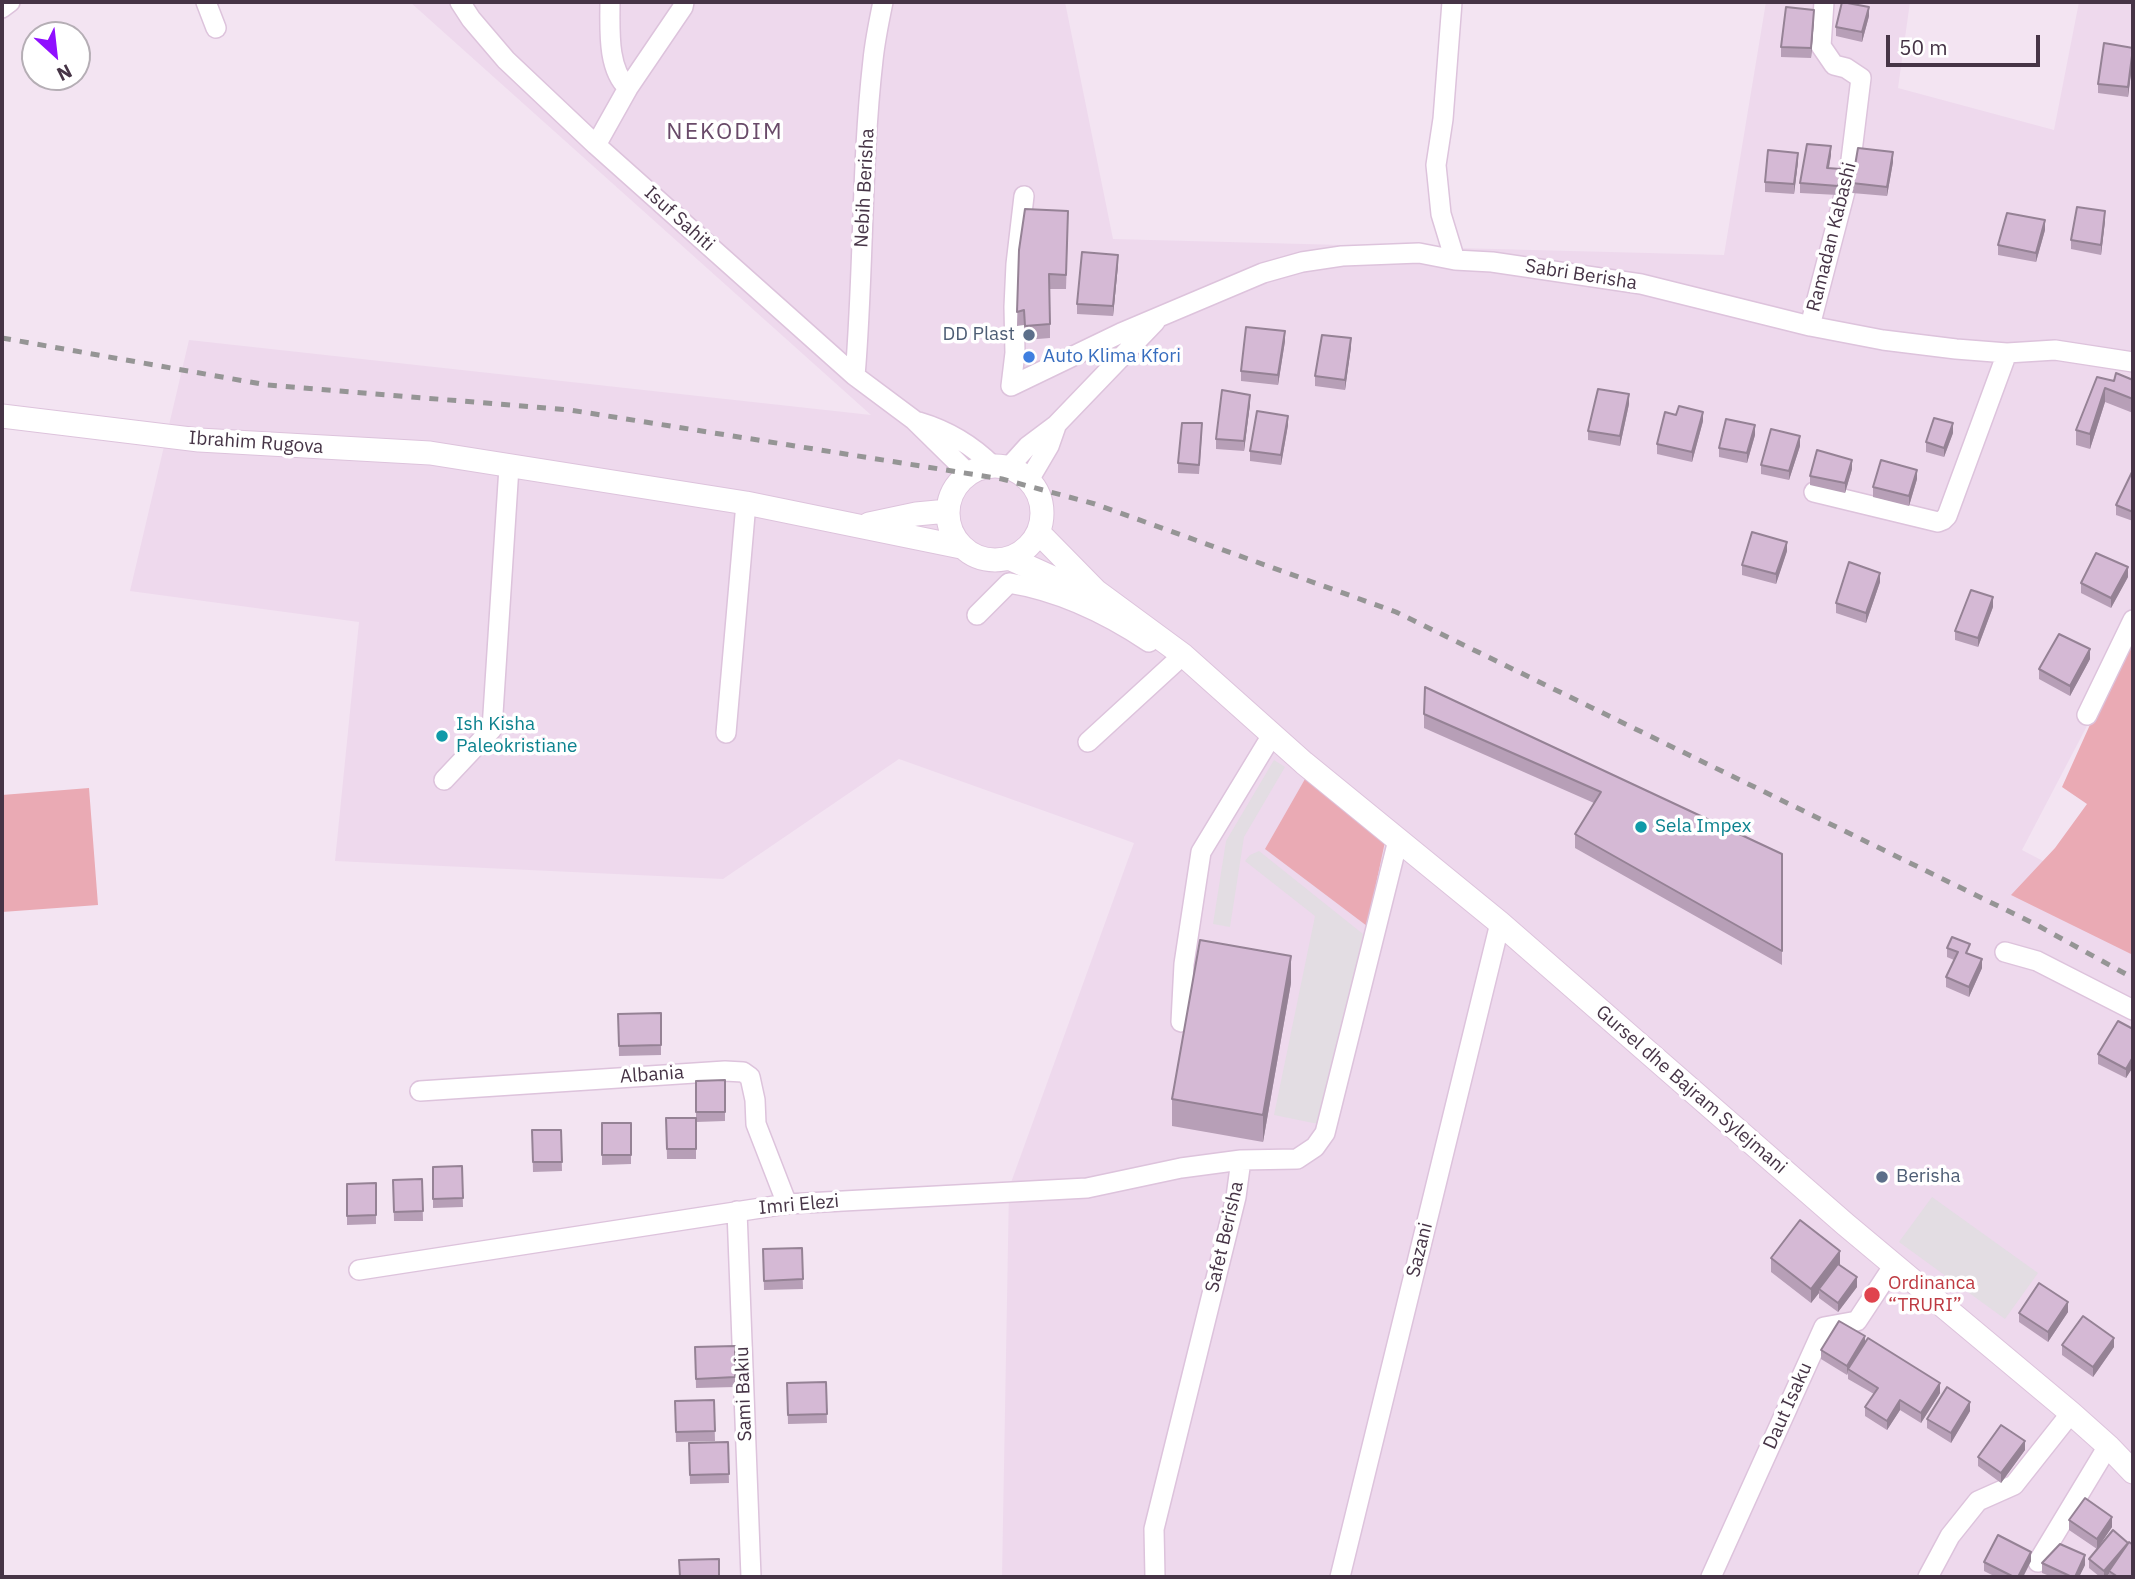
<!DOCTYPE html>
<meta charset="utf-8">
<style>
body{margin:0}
#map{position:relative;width:2135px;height:1579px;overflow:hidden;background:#f3e4f2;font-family:"IBM Plex Sans",sans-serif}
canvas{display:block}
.frame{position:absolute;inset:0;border:4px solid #463446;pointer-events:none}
.north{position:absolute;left:21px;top:21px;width:70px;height:70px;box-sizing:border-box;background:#fff;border:2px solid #b5aeb5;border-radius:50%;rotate:153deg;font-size:19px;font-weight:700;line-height:28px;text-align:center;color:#463446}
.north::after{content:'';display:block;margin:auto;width:24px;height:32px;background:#900fff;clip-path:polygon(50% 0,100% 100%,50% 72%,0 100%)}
.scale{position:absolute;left:1886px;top:35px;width:154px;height:32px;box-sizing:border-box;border:4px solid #463446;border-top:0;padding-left:9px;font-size:21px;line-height:24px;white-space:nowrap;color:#463446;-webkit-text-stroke:5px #fff;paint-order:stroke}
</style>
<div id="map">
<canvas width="2135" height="1579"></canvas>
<div class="frame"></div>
<div class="north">N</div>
<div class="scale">50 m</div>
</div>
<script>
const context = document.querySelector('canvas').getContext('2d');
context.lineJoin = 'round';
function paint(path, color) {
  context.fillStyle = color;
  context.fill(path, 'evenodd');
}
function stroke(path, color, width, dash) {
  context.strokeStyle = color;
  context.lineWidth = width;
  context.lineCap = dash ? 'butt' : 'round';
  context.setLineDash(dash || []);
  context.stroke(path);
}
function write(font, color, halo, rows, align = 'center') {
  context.font = font + ' "IBM Plex Sans",sans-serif';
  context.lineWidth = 7;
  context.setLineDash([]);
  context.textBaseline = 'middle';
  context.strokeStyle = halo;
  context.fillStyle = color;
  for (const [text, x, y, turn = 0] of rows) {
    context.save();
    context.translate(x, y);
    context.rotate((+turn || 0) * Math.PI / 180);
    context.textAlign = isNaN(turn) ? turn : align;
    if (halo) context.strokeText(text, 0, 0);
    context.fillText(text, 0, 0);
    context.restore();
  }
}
const residential = new Path2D(`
 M410,2H1065L1113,239L1724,255L1766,2H1910L1898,88L2054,130L2079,2H2133V638L2022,850L2133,908V1577H1002L1009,1188L1134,843L899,759L723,879L335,861L359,622L130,591L189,340L871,415Z`);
const green = new Path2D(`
 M2133,629V955L2011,895L2055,848L2087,804L2062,787Z
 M1305,779L1386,837L1367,926L1265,849Z
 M89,788L98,905L2,912V795Z`);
const parking = new Path2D(`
 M1274,760L1285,767L1244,837L1230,927L1213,924L1226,841Z
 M1259,851L1363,934L1323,1125L1274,1115L1315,916L1245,861L1250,855Z
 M1932,1197L2038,1273L2005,1319L1899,1242Z`);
const minor = new Path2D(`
 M206,2L216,28
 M460,2L471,19L506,60L596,145L855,376L914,420L969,474
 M610,2C610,29 607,69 628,88
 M1452,2L1443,119L1436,165L1441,214L1455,260
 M2,8L10,2
 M596,145L628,88L683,7L684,2
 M1810,326L1849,176L1861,78L1846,68L1834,65L1821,46L1824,2
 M855,376C864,271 861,165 873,60C875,40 879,21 883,2
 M1011,386L1121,333L1263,273L1302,262L1342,256L1419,253L1455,260L1492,262L1641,284L1810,326L1883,340L1956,349L2007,353L2055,350L2133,362
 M1011,386L1015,353L1014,307L1016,264L1024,196
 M919,422C946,430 972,445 993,466
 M1009,467L1028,446L1056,425L1155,322
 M1029,480L1049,446L1056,426
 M1814,492L1938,522L1943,520L1947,516L2007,353
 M977,615L1009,583C1059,591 1107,614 1149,642
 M2087,715L2133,620
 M726,733L746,503
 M1088,742L1183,655
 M444,780L492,729L509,467
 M2005,952L2037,961L2133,1010
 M1181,1022L1184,964L1201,852L1272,735
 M420,1091L725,1071L743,1072L750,1077L755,1100L756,1124L787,1204
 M737,1211L751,1577
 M359,1270L787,1204L1087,1188L1181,1168L1241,1160
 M2038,1562L2108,1446
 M1155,1577L1154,1529L1236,1197L1241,1160L1297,1159L1315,1147L1325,1133L1398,840
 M1340,1577L1500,923
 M1711,1577L1824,1327L1857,1321L1894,1265
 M1928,1577L1950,1536L1978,1501L2014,1485L2071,1413`);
const tertiary = new Path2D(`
 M2,416L199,440L430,453L746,503L961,547
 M948 513a47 47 0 1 1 94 0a47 47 0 1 1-94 0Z
 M869,524L916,514L948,511
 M1039,533L1096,591L1183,655L1304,763L1500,923L1845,1224L2071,1413L2108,1446L2133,1472
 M1009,558L1064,583L1095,590`);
const rail = new Path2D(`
 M2,338L267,385L570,410L1002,479L1095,504L1396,612L2035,924L2133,978`);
const wall = new Path2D(`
 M1869,16L1862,42L1836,36V27Z
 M1814,20L1811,58L1781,57V47Z
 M2133,57L2128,97L2098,93V84Z
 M1831,155L1829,168L1841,178L1838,195L1800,193V183Z
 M1798,162L1794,194L1765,192V182Z
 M1893,162L1887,196L1852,193V183Z
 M2105,221L2101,255L2071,249V240Z
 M1068,225L1066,289H1050V338L1025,340L1024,325L1017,326L1019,250Z
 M2045,230L2036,262L1998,255V245Z
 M1118,265L1113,316L1077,314V304Z
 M1285,341L1278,385L1241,381V371Z
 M1351,347L1345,390L1315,386V376Z
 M2097,377L2114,381L2133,380V413L2105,402L2090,449L2076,445V430Z
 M1250,404L1244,451L1216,449V439Z
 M1629,404L1620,446L1588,440V431Z
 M1703,421L1692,462L1657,454V444Z
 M1288,425L1281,465L1250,461V451Z
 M1202,433L1199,474L1178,473V463Z
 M1953,433L1944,457L1926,452V442Z
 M1755,435L1747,463L1719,457V448Z
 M1800,446L1789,480L1761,474V465Z
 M1852,469L1845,493L1810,485V476Z
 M2133,470V521L2116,515V505Z
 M1917,479L1909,506L1873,497V487Z
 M1787,551L1776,584L1742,575V565Z
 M2128,577L2111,608L2081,593V583Z
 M1880,582L1866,623L1836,613V603Z
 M1993,607L1978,647L1955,640V631Z
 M2090,659L2070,696L2039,679V669Z
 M1424,714L1782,854V965L1575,848V834L1594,803L1424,728Z
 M1947,948L1970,954L1982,968L1969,997L1946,987V977L1954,960L1947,957Z
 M1291,983L1263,1142L1172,1126V1099Z
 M661,1013V1055L619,1056L618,1014Z
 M2133,1029V1067L2126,1078L2098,1064V1054Z
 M725,1080V1121L696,1122V1081Z
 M666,1118H696V1159H667Z
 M602,1123H631V1164L602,1165Z
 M532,1130H561L562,1171L533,1172Z
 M462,1166L463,1207L433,1208V1167Z
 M422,1179L423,1221H394L393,1180Z
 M376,1183V1224L347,1225V1184Z
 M802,1248L803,1289L764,1290L763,1249Z
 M1771,1258L1840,1265L1857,1287L1838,1312L1819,1298V1293L1811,1303L1771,1272Z
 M2068,1312L2048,1342L2019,1322V1313Z
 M1865,1342L1940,1393L1921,1423L1900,1410L1887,1430L1865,1416V1407L1874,1394L1848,1379V1373L1847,1375L1821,1359V1350Z
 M2062,1345L2114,1347L2093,1377L2062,1355Z
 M735,1346V1387L696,1388L695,1347Z
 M826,1382L827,1423L788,1424L787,1383Z
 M714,1400L715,1441L676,1442L675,1401Z
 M1970,1411L1951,1443L1927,1428V1419Z
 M728,1442L729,1483L690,1484L689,1443Z
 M2025,1450L2001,1483L1978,1466V1457Z
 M2069,1520L2112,1527L2097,1549L2069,1530Z
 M2128,1545L2133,1577H2109V1574L2106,1577H2100L2089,1568V1559Z
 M2031,1561L2023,1577H1996L1984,1571V1562Z
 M2042,1563L2085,1565L2079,1577H2052L2042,1573Z`);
const shadedWall = new Path2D(`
 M1869,7V16L1862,42V32Z
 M1814,10V20L1811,58V48Z
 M2133,48V57L2128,97V87Z
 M1831,146V155L1827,177V168Z
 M1893,152V162L1887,196V187Z
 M1798,153V162L1794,194V184Z
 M1841,169V178L1838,195V186Z
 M2105,211V221L2101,255V245Z
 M2045,220V230L2036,262V253Z
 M1118,255V265L1113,316V306Z
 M1285,331V341L1278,385V375Z
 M1351,338V347L1345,390V380Z
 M2105,388V402L2090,449V434Z
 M1629,394V404L1620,446V436Z
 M1250,395V404L1244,451V441Z
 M1703,412V421L1692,462V452Z
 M1288,416V425L1281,465V455Z
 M1953,423V433L1944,457V448Z
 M1755,425V435L1747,463V453Z
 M1800,436V446L1789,480V471Z
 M1852,460V469L1845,493V483Z
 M1917,470V479L1909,506V496Z
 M1787,542V551L1776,584V574Z
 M2128,567V577L2111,608V598Z
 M1880,573V582L1866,623V613Z
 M1993,597V607L1978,647V638Z
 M2090,649V659L2070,696V686Z
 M1291,956V983L1263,1142V1115Z
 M1982,959V968L1969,997V987Z
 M2133,1057V1067L2126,1078V1069Z
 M1840,1251V1266L1819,1289V1293L1811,1303V1289Z
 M1857,1277V1287L1838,1312V1303Z
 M2068,1302V1312L2048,1342V1332Z
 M1865,1336V1346L1848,1369L1847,1375V1366Z
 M2114,1338V1347L2093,1377V1367Z
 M1940,1383V1393L1921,1423V1413Z
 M1900,1400V1410L1887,1430V1421Z
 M1970,1402V1411L1951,1443V1433Z
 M2025,1441V1450L2001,1483V1473Z
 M2112,1517V1527L2097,1549V1539Z
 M2128,1543V1552L2109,1571V1574L2106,1577H2104V1571Z
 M2031,1552V1561L2023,1577H2018Z
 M2085,1555V1565L2079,1577H2075Z`);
const building = new Path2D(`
 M1842,2L1869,7L1862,32L1836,27Z
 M1786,7L1814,10L1811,48L1781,47Z
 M2104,43L2133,48L2128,87L2098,84Z
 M1807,144L1831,146L1827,168L1841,169L1838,186L1800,183Z
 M1858,148L1893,152L1887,187L1852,183Z
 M1768,150L1798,153L1794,184L1765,182Z
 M2077,207L2105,211L2101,245L2071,240Z
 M1025,209L1068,211L1066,275L1049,274L1050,324L1025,326L1024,310L1017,312L1019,250Z
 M2007,213L2045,220L2036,253L1998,245Z
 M1082,252L1118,255L1113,306L1077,304Z
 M1246,327L1285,331L1278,375L1241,371Z
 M1322,335L1351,338L1345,380L1315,376Z
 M2116,373L2133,380V399L2105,388L2090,434L2076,430L2097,377L2114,381Z
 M1598,389L1629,394L1620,436L1588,431Z
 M1222,390L1250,395L1244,441L1216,439Z
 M1679,406L1703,412L1692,452L1657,444L1665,412L1676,415Z
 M1257,411L1288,416L1281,455L1250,451Z
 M1934,418L1953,423L1944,448L1926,442Z
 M1726,419L1755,425L1747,453L1719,448Z
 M1182,423H1202L1199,465L1178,463Z
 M1771,429L1800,436L1789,471L1761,465Z
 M1817,450L1852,460L1845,483L1810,476Z
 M1881,460L1917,470L1909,496L1873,487Z
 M2133,470V512L2116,505Z
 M1752,532L1787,542L1776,574L1742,565Z
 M2096,553L2128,567L2111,598L2081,583Z
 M1849,562L1880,573L1866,613L1836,603Z
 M1971,590L1993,597L1978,638L1955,631Z
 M2059,634L2090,649L2070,686L2039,669Z
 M1425,687L1782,854V951L1575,834L1601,792L1424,714Z
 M1952,937L1970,944L1966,953L1982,959L1969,987L1946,977L1958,952L1947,948Z
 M1200,940L1291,956L1263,1115L1172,1099Z
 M661,1013V1045L619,1046L618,1014Z
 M2118,1021L2133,1029V1057L2126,1069L2098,1054Z
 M725,1080V1112H696V1081Z
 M666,1118H696V1149H667Z
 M602,1123H631V1155H602Z
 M532,1130H561L562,1162H533Z
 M462,1166L463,1198L433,1199V1167Z
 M422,1179L423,1211L394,1212L393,1180Z
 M376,1183V1215L347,1216V1184Z
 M1800,1220L1840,1251L1811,1289L1771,1258Z
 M802,1248L803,1279L764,1281L763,1249Z
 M1838,1264L1857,1277L1838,1303L1819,1289Z
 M2039,1283L2068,1302L2048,1332L2019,1313Z
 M2083,1316L2114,1338L2093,1367L2062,1345Z
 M1839,1321L1865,1336L1847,1366L1821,1350Z
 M1868,1338L1940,1383L1921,1413L1900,1400L1887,1421L1865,1407L1878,1388L1848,1369Z
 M735,1346V1377L696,1379L695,1347Z
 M826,1382L827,1414L788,1415L787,1383Z
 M1947,1387L1970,1402L1951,1433L1927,1419Z
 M714,1400L715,1431L676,1432L675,1401Z
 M2001,1425L2025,1441L2001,1473L1978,1457Z
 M728,1442L729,1474L690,1475L689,1443Z
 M2085,1498L2112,1517L2097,1539L2069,1520Z
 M2113,1530L2128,1543L2104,1571L2089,1559Z
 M1998,1535L2031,1552L2018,1577H2014L1984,1562Z
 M2129,1542L2133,1545V1577H2118L2109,1571Z
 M2060,1544L2085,1555L2075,1577H2072L2042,1563Z
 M719,1559V1577H680L679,1560Z`);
const markers = [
 [1029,335,7,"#5c6f8a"],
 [1029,357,7,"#3f7fe0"],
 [442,736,7,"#0f9aa8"],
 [1641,827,7,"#0f9aa8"],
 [1882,1177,7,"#5c6f8a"],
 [1872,1295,9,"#e0444e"]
];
const streetNames = [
 ["Nebih Berisha",865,188,-87],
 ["Isuf Sahiti",679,219,42],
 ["Ramadan Kabashi",1832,237,-76],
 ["Sabri Berisha",1581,275,9],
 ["Ibrahim Rugova",256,443,4],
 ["Albania",652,1075,-4],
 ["Gursel dhe Bajram Sylejmani",1691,1090,41],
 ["Imri Elezi",799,1205,-5],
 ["Safet Berisha",1225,1237,-77],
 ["Sazani",1420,1250,-76],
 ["Sami Bakiu",744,1394,-92],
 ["Daut Isaku",1788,1406,-66]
];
const serviceNames = [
 ["DD Plast",1015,335],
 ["Berisha",1896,1177,"left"]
];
const shopNames = [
 ["Auto Klima Kfori",1043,357]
];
const cultureNames = [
 ["Ish Kisha",456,725],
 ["Paleokristiane",456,747],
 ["Sela Impex",1655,827]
];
const healthNames = [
 ["Ordinanca",1888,1284],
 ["“TRURI”",1888,1306]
];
const quarterNames = [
 ["NEKODIM",725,132]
];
paint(residential, '#eed9ed');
paint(green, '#eaaab4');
paint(parking, '#e3dde3');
stroke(minor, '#ddc3dc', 22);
stroke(tertiary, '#ddc3dc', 25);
stroke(minor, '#fff', 19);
stroke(tertiary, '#fff', 23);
stroke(rail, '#959595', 5, [9, 9]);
paint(wall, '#b79fb7');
paint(shadedWall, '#958295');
paint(building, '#d5b9d5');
stroke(building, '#958295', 2);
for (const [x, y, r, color] of markers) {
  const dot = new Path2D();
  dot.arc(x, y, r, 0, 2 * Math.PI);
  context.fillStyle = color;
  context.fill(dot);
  stroke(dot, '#fff', 2.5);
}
write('19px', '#463446', '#fff', streetNames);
write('19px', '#4e5e75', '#fff', serviceNames, 'right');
write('19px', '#366cbe', '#fff', shopNames, 'left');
write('19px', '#0d838f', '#fff', cultureNames, 'left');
write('19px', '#be3a42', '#fff', healthNames, 'left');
context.letterSpacing = '2px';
write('23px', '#694a69', '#fff', quarterNames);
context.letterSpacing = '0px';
</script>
